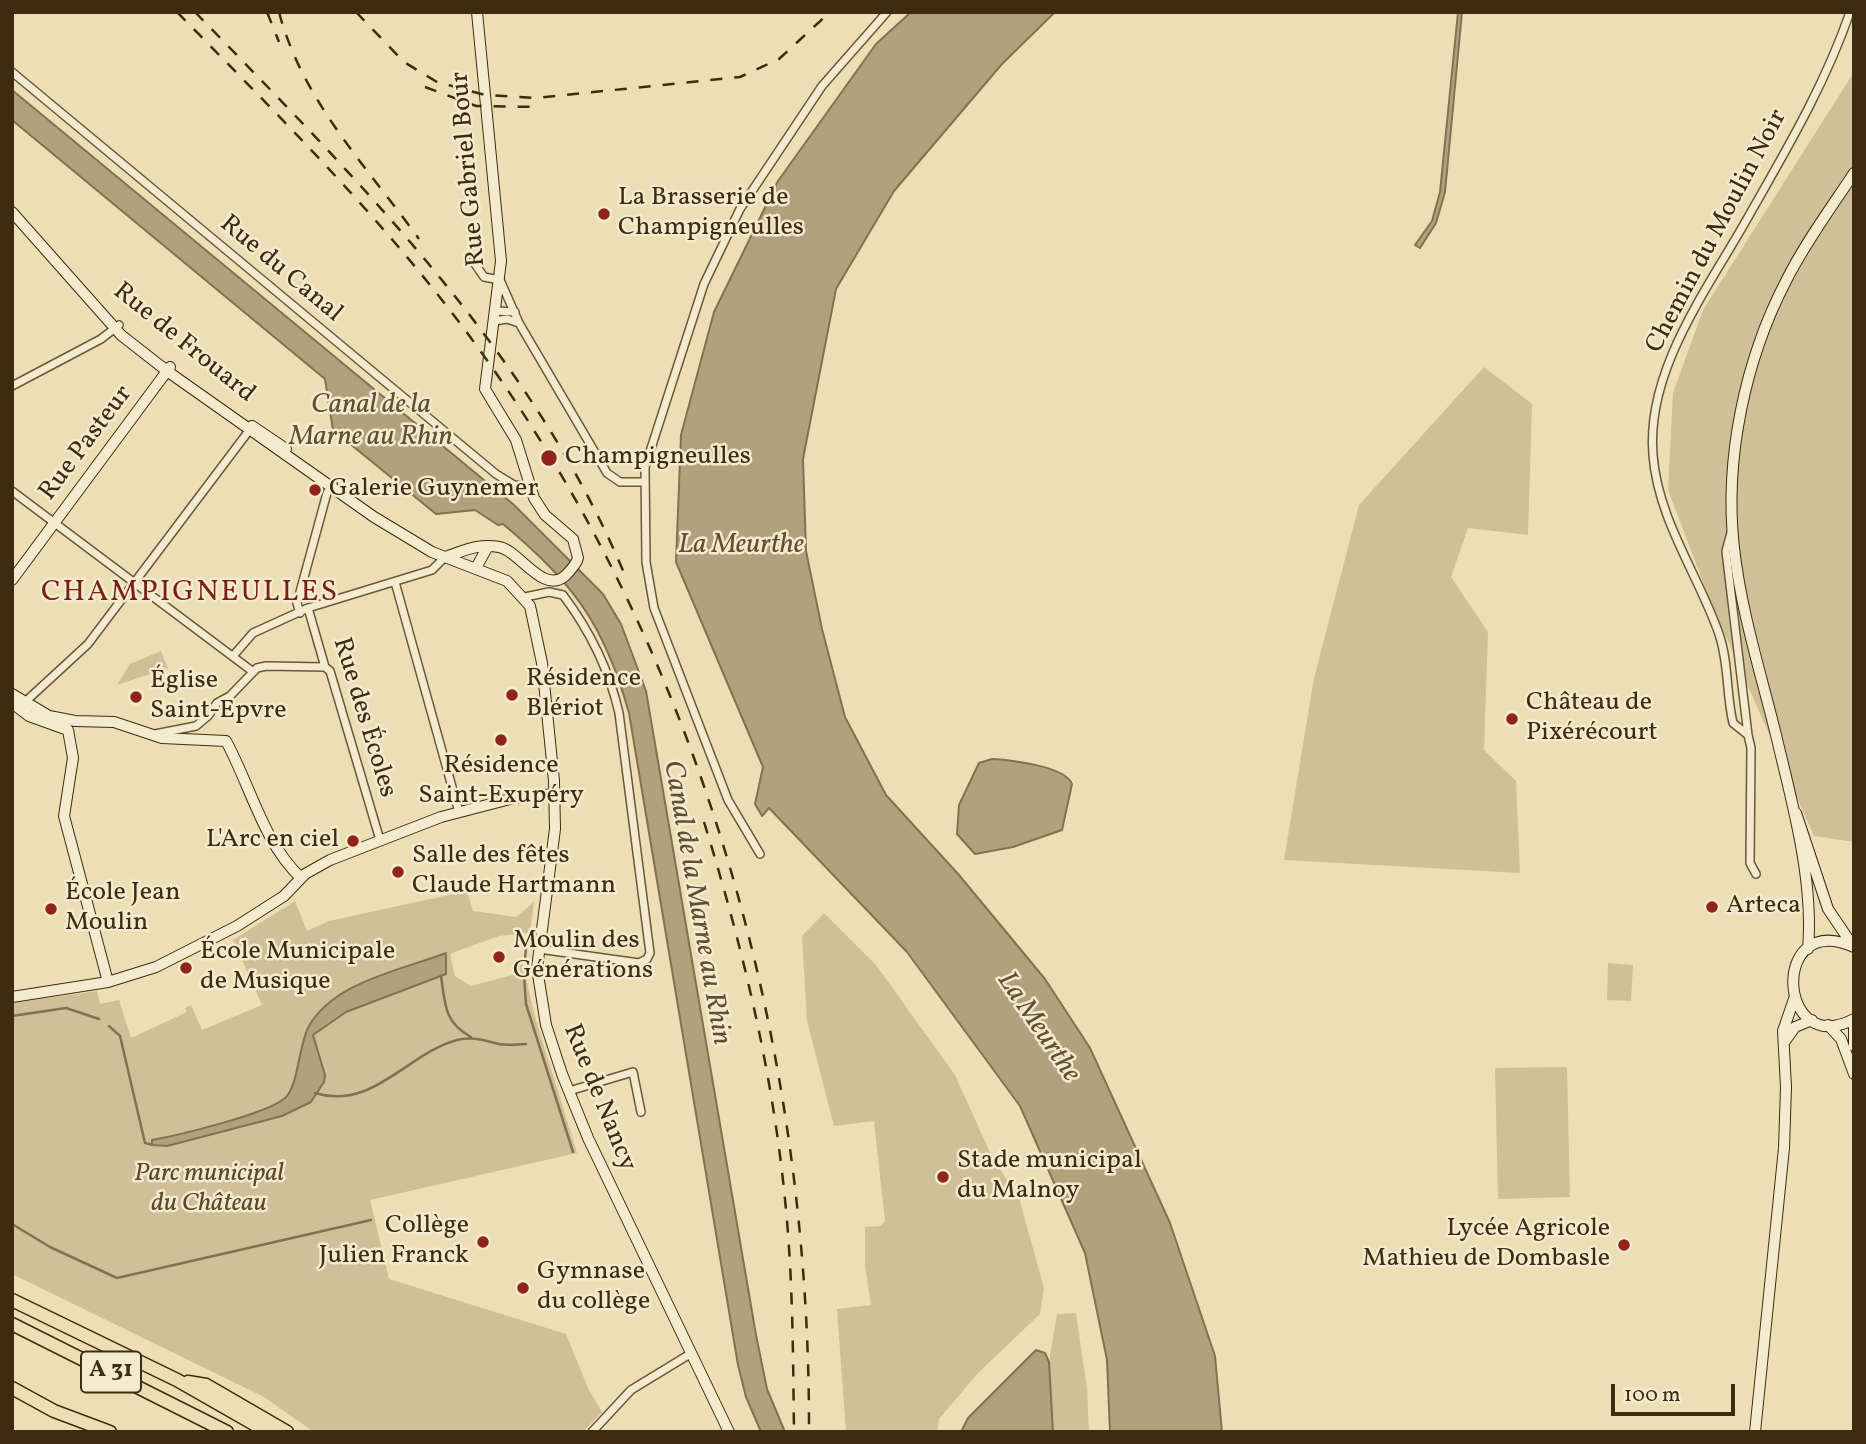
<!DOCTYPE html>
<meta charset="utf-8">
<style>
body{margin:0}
#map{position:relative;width:1866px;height:1444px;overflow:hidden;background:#ecdfb5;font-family:Vollkorn,serif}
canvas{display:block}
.frame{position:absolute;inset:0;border:14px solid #3f2b0f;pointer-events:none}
.scale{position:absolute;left:1611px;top:1384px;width:124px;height:32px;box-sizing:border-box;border:4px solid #3f2b0f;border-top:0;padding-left:9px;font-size:21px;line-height:24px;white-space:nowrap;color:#3f2b0f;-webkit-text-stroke:5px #f3eacf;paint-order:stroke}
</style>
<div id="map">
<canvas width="1866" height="1444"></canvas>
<div class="frame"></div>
<div class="scale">100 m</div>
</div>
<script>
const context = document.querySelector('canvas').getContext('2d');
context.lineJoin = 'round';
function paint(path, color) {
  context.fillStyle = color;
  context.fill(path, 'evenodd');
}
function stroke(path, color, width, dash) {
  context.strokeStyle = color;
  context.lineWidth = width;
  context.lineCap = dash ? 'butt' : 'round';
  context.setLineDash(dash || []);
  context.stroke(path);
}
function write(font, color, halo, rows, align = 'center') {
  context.font = font + ' Vollkorn,serif';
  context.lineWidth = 5;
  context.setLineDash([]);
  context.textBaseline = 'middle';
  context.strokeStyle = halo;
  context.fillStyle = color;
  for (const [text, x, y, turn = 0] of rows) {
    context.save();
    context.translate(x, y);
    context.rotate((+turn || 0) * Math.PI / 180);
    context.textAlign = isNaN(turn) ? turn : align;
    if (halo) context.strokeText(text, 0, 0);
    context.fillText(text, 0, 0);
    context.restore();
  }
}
const green = new Path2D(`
 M1854,72V842L1814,836L1710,600L1668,490L1673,393L1703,310Z
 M1484,367L1532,404L1528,535L1468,528L1451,577L1488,632L1484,750L1516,781L1520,873L1284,860L1314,678L1359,505Z
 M161,651L168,668L117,685L130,664Z
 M467,891L473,911L516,917L534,902L530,933L499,936L455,952L450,955L455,976L471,986L516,974L519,964L523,965L535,1017L577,1153L370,1200L389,1279L566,1334L588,1388L602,1412L583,1432H314L264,1397L12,1274V1003L97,991L100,1004L119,1000L131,1038L187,1012L185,1008L191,1005L202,1030L262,1005L233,940L295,901L307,931L329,921Z
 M824,913L876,965L955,1075L992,1157L1019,1198L1044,1288L1040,1314L978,1373L939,1419L937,1432H846L837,1309L871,1305L865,1265V1227L880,1226L885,1221L874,1121L834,1126L807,1021L802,936Z
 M1608,963L1633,965L1631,1001L1607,1000Z
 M1567,1067L1570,1197L1498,1199L1495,1068Z
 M1076,1313L1087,1389L1089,1432H1053L1049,1362L1057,1314Z`);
const water = new Path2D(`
 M911,12H1055L1002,64L894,191L836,289L803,459L806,551L822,629L845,717L886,795L959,875L1045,979L1090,1048L1170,1223L1215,1356L1222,1432H1110L1107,1360L1085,1253L1020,1106L907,952L769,808L762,816L755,804L763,767L676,562L681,435L714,312L778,181L876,44Z
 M1458,12H1462L1445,192L1436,223L1420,248L1415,245L1432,221L1440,192Z
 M12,90L513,504L603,594L621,624L646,691L756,1335L767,1389L785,1432H761L746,1397L738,1365L629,713C604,623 573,583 503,524L498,525L475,510L436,514L333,430L325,379L12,120Z
 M992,759C1011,760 1065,766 1072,784L1062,830L1013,847L975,854L957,834L959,805L979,763Z
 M446,953V974L346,1012L313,1035L325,1075L324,1082L311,1102L282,1116L167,1146L152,1145V1140C179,1135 267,1114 285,1098C298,1087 299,1045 308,1028C332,982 402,970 446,953Z
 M1036,1350L1045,1353L1049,1362L1053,1432H961L968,1418Z`);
const stream = new Path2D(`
 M525,959L527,937H530
 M524,975L526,1004L573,1152
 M441,976C445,1003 444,1023 471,1037
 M12,1016L66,1008L99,1019
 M109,1026L120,1036L145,1143L153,1145
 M315,1093C372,1111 408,1053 457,1040C473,1036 485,1041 499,1044C508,1046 518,1044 526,1044
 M12,1224L50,1247L117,1278L371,1220`);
const street = new Path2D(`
 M12,72L496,474L514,485L529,487
 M473,261L484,277L500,280L519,323L607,473L620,482H643
 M496,311L515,312
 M494,321L507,319L519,323
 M12,386L101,339L119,325
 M12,491L252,671
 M1731,533L1726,551L1748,735
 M395,582L459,812
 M525,597L549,592L563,595C590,631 609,669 619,713L650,953L647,959L639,963L539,949
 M308,608L325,667L330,671L380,840
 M300,613L297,603L327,493L333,484
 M233,656L253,633L308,608L432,570L445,557
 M25,702L88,644L251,428
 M155,734L196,726L208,716L217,703L230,696L257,668L266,666L325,667
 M760,854L728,800L654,608L646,562L645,467L704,284L740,209L822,86L887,12
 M1756,874L1750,863L1751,748L1748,735L1733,723C1726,694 1729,663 1719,634C1698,574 1658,520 1653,455C1646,373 1704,294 1743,226C1782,157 1824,88 1850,12
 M569,1091L633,1072L641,1112
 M592,1432L631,1390L690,1354`);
const secondary = new Path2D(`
 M12,212L121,335L167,371L374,517L432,552L507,581L530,606L542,663L554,781L555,829L537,968L546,1025L562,1074L588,1138L729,1432
 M252,426L286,449
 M445,557C463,551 479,543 499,547C519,550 543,595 565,576C570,571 576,565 578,558L573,539L545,515L534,498L516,440L485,389L501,261L477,12
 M476,568L488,546
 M12,580L170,367
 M12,694L49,716L75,721L114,722L162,738L226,741C251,787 263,842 301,878
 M12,703L29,716L68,730
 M68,730L73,758L64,816L108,982
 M1796,813L1828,909L1853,946
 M1854,947C1769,909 1777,1060 1854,1019
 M1808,949C1814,879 1792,803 1776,735C1761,674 1741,611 1734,548C1724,459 1745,360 1786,281C1805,243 1831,208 1854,173
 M12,997L108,982L156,967L237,926L284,896L305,874L330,860L441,817L514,798L555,794
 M1828,1025L1841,1039L1854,1074
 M1854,1027V1046
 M1785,1041L1795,1027L1812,1020
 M1755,1432L1784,1148L1786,1087L1783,1031L1794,999`);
const highway = new Path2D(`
 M12,1300L177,1380L268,1432
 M12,1324L227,1432
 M188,1382L206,1385L287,1432
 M12,1388L54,1411L110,1432`);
const rail = new Path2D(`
 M177,12C275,112 374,210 459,322C698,638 810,1038 809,1432
 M195,12C358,180 532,353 624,573
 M267,12L279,42
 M279,12C302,100 367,167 419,239
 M356,12L404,62L437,82L485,95L536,98L740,77L779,59L830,12
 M425,87L476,106L541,107
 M704,822C743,948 774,1077 786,1210C793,1284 793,1358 794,1432`);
const markers = [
 [604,214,7,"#8f2418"],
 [549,458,9,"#8f2418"],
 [315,490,7,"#8f2418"],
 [512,695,7,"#8f2418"],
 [136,697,7,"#8f2418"],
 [1512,719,7,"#8f2418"],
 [501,740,7,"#8f2418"],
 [353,841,7,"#8f2418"],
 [398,872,7,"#8f2418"],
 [1712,907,7,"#8f2418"],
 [51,909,7,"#8f2418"],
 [499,957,7,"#8f2418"],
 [186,968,7,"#8f2418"],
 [943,1177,7,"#8f2418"],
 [483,1242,7,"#8f2418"],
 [1624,1245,7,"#8f2418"],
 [523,1288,7,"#8f2418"]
];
const shields = [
 [111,1372,60]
];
const shieldNames = [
 ["A 31",111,1372]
];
const streetNames = [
 ["Rue Gabriel Bour",470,169,-95],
 ["Chemin du Moulin Noir",1718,232,-62],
 ["Rue du Canal",280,270,40],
 ["Rue de Frouard",183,344,39],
 ["Rue Pasteur",87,444,-53],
 ["Rue des Écoles",363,718,73],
 ["Rue de Nancy",598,1098,68]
];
const poiNames = [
 ["La Brasserie de",618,199],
 ["Champigneulles",618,229],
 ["Champigneulles",565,458],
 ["Galerie Guynemer",329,490],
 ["Résidence",526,680],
 ["Blériot",526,710],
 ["Église",150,682],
 ["Saint-Epvre",150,712],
 ["Château de",1526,704],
 ["Pixérécourt",1526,734],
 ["Résidence",501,767,"center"],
 ["Saint-Exupéry",501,797,"center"],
 ["L'Arc en ciel",339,841,"right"],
 ["Salle des fêtes",412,857],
 ["Claude Hartmann",412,887],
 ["École Jean",65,894],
 ["Moulin",65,924],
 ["Arteca",1726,907],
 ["Moulin des",513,942],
 ["Générations",513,972],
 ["École Municipale",200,953],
 ["de Musique",200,983],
 ["Stade municipal",957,1162],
 ["du Malnoy",957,1192],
 ["Collège",469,1227,"right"],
 ["Julien Franck",469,1257,"right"],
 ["Lycée Agricole",1610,1230,"right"],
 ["Mathieu de Dombasle",1610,1260,"right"],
 ["Gymnase",537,1273],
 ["du collège",537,1303]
];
const parkNames = [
 ["Parc municipal",209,1175],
 ["du Château",209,1205]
];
const waterNames = [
 ["Canal de la",371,407],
 ["Marne au Rhin",371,439],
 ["La Meurthe",741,547],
 ["Canal de la Marne au Rhin",695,903,80],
 ["La Meurthe",1037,1028,56]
];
const quarterNames = [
 ["CHAMPIGNEULLES",190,594]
];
paint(green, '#cfc099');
paint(water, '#b1a27d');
stroke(water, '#837251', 2);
stroke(stream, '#837251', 2.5);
stroke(street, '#6a5838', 10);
stroke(secondary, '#3f2b0f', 12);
stroke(highway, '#3f2b0f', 15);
stroke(street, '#f3eacf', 7);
stroke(secondary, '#f3eacf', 10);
stroke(highway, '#ecdfb5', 12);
stroke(rail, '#3f2b0f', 2.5, [12, 12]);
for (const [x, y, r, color] of markers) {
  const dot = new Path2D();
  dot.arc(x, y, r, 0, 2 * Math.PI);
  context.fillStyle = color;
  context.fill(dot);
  stroke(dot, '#f3eacf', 2.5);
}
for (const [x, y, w] of shields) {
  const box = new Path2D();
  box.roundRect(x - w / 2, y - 20.5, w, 41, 5);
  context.fillStyle = '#f3eacf';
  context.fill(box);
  stroke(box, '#3f2b0f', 2);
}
write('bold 24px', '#3f2b0f', null, shieldNames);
write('26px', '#3f2b0f', '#f3eacf', streetNames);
write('26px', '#3f2b0f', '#f3eacf', poiNames, 'left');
write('italic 26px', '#5c492b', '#f3eacf', parkNames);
write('italic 28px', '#614f30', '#f3eacf', waterNames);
context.letterSpacing = '2px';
write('30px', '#7a1f14', '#f3eacf', quarterNames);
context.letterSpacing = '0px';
</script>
